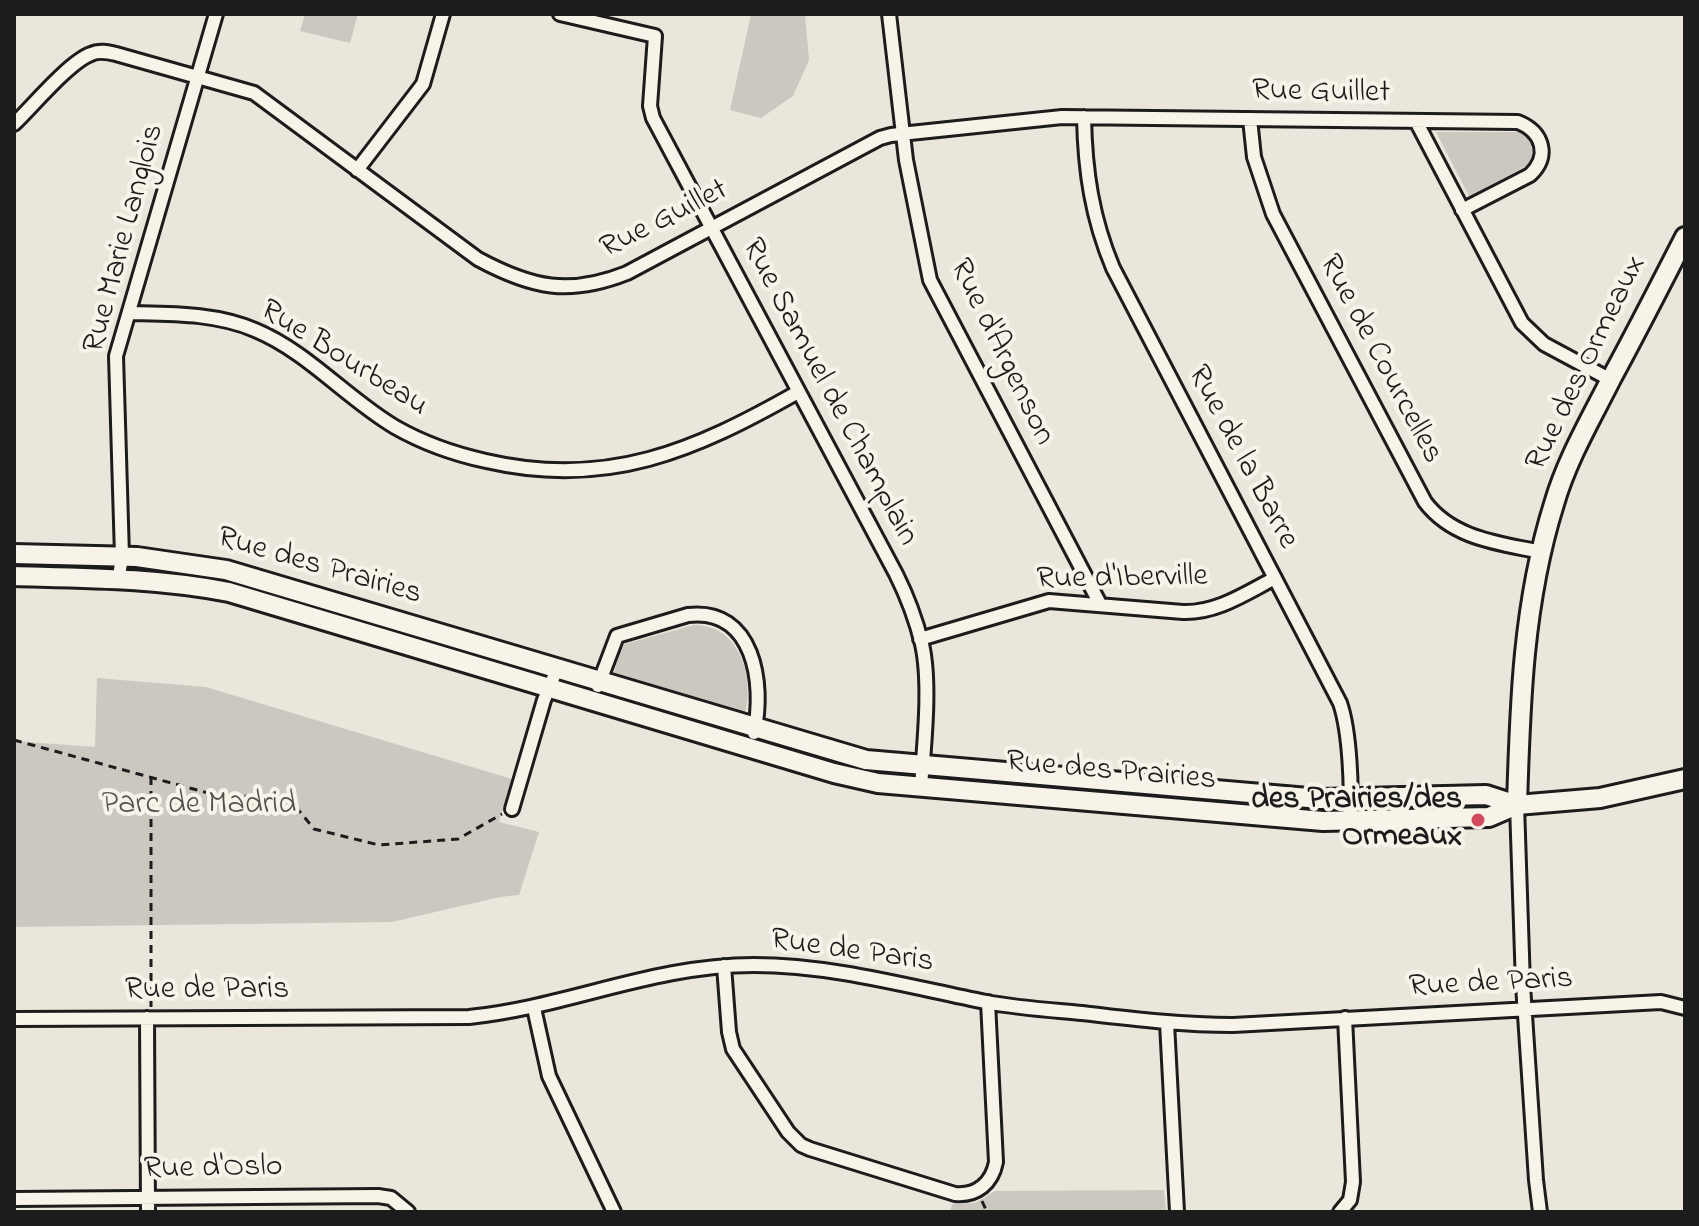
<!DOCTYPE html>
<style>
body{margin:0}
#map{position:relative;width:1699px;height:1226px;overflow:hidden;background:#eae6dc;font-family:"Indie Flower",sans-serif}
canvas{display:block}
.frame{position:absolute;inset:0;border:16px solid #1c1c1c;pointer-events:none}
</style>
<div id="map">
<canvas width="1699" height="1226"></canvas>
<div class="frame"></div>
</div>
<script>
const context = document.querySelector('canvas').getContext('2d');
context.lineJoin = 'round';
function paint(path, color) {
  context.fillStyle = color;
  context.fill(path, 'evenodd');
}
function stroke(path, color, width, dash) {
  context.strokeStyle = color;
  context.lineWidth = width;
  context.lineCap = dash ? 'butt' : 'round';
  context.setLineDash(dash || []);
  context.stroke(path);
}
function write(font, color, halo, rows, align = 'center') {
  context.font = font + ' "Indie Flower",sans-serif';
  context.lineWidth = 8;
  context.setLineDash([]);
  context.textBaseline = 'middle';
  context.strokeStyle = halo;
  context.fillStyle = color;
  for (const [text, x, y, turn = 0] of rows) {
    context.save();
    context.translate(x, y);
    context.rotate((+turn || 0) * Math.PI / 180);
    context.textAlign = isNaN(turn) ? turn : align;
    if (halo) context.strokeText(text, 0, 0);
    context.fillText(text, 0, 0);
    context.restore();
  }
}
const green = new Path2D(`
 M305,14H358L350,43L300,31Z
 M751,14H805L809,60L793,96L761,118L730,110Z
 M1436,132H1520L1530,139L1533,157L1526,166L1469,196Z
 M694,625C740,624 756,680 744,717L613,677L620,650L625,644Z
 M97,678L206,687L512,779L499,822L539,832L519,895L500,897L392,922L14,927V741L95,747Z
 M1164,1190L1166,1212H950L952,1204L975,1203L995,1191Z`);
const path = new Path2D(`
 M14,740L219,796L288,797L314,829L379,845L458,839L502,814
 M151,777V1007
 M982,1201L987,1212`);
const street = new Path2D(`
 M560,14L655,36L650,106L653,118L896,574C907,596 916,620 922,644C931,684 924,745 921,787
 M889,14L906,160L930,280L1100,604
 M1084,117C1085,171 1092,218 1113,268L1340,703C1350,732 1352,790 1350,821
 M1250,119L1254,157L1273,214L1425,502C1453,539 1499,543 1541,552
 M1416,121L1522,323L1544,344L1611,380
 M14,124C32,107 69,62 91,54C99,50 108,52 116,54L254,93L478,259C532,288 569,296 627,273L880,138L891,135L1062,117L1518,122C1543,132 1550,156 1530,175L1462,210
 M357,170L423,84L443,14
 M129,313C171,314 216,313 255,330C308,352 346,398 395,427C423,443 454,454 486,461C607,489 694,451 798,392
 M119,577L122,556L116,356L216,14
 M920,639L1049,601L1183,612C1217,613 1246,593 1275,578
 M598,686L617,636L688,615C754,607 765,684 754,733
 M1517,805L1523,985L1536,1180L1540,1212
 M512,809L544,700L557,669
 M724,966L729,1032L733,1049L788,1132L801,1145L810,1149L955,1194C977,1196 992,1183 996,1162L988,1002
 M534,1008L549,1076L614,1212
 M147,1018L148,1212
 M14,1019L469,1017C567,1007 653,965 754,965C832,965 910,987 986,1002C1018,1008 1050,1010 1082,1013C1133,1019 1182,1025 1233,1025L1661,1002L1685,1008
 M1167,1023L1177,1212
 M14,1199L378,1196L391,1198L408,1212
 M1340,1212L1350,1200L1353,1182L1345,1018`);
const secondary = new Path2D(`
 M14,554L137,557L226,570L866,760L1320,799L1486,795L1517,805
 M14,576C87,578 157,578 229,592L834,773L878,783L1323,821L1489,817L1517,805L1600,798L1685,779
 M1517,805C1520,703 1523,603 1554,504C1567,459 1591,419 1612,377C1637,331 1661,284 1685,237`);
const markers = [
 [1478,820,8,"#d1495b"]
];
const streetNames = [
 ["Rue Guillet",1321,94,1],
 ["Rue Guillet",665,221,-27],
 ["Rue Marie Langlois",126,239,-75],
 ["Rue d'Argenson",1000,353,64],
 ["Rue Bourbeau",343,360,32],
 ["Rue de Courcelles",1379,360,62],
 ["Rue des Ormeaux",1588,364,-64],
 ["Rue Samuel de Champlain",828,393,62],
 ["Rue de la Barre",1241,458,62],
 ["Rue des Prairies",319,568,16],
 ["Rue d'Iberville",1122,580,-1],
 ["Rue des Prairies",1111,773,5],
 ["Rue de Paris",852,953,8],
 ["Rue de Paris",1491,985,-3],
 ["Rue de Paris",207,992],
 ["Rue d'Oslo",213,1170,-1]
];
const poiNames = [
 ["des Prairies/des",1462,802],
 ["Ormeaux",1462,839]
];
const parkNames = [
 ["Parc de Madrid",199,807]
];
paint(green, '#ccc8c0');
stroke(street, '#1c1c1c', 18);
stroke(secondary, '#1c1c1c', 24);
stroke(path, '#1c1c1c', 3, [8, 6]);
stroke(street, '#f7f3e8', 12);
stroke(secondary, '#f7f3e8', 18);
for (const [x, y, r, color] of markers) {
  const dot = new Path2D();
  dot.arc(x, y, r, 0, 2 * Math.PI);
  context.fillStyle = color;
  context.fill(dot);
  stroke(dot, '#f7f3e8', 3);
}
write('32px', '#1c1c1c', '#f7f3e8', streetNames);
write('bold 32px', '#1c1c1c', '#f7f3e8', poiNames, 'right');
write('32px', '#51504d', '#f7f3e8', parkNames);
</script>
